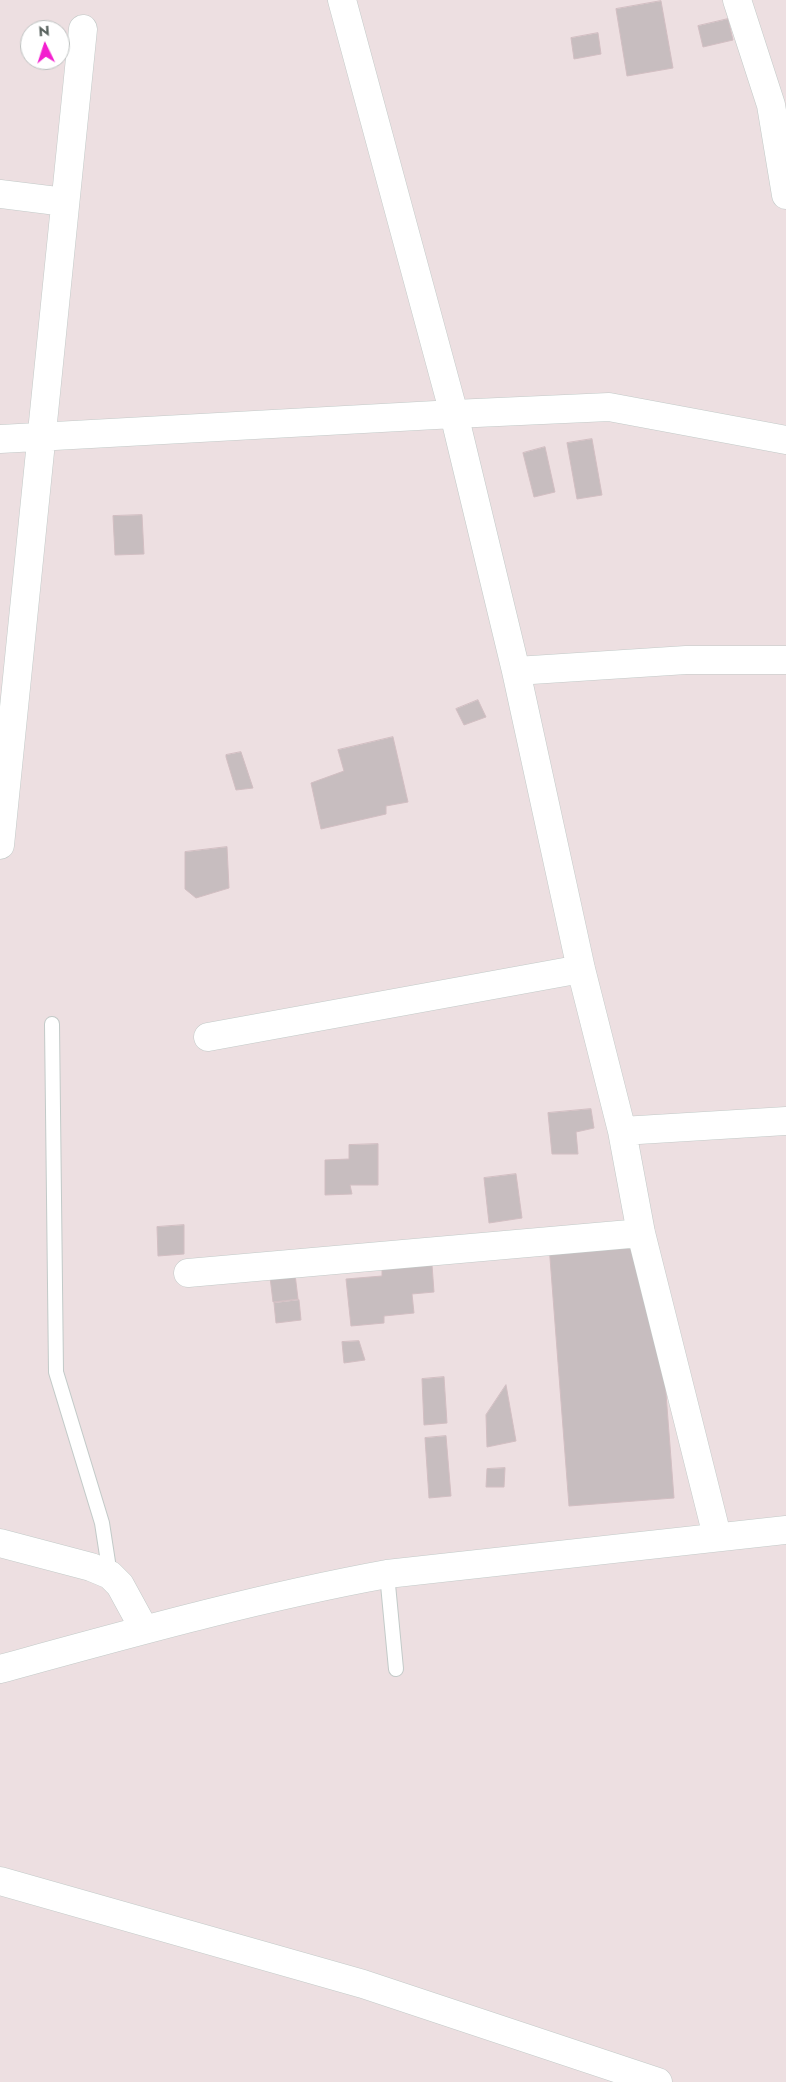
<!DOCTYPE html>
<style>
body{margin:0}
#map{position:relative;width:786px;height:2082px;overflow:hidden;background:#eddfe1;font-family:Jost,sans-serif}
canvas{display:block}
.north{position:absolute;left:20px;top:20px;width:50px;height:50px;box-sizing:border-box;background:#fff;border:1px solid #bcc0bf;border-radius:50%;rotate:356deg;font-size:14px;font-weight:700;line-height:20px;text-align:center;color:#58625e}
.north::after{content:'';display:block;margin:auto;width:18px;height:22px;background:#f31fcf;clip-path:polygon(50% 0,100% 100%,50% 72%,0 100%)}
</style>
<div id="map">
<canvas width="786" height="2082"></canvas>
<div class="north">N</div>
</div>
<script>
const context = document.querySelector('canvas').getContext('2d');
context.lineJoin = 'round';
function paint(path, color) {
  context.fillStyle = color;
  context.fill(path, 'evenodd');
}
function stroke(path, color, width, dash) {
  context.strokeStyle = color;
  context.lineWidth = width;
  context.lineCap = dash ? 'butt' : 'round';
  context.setLineDash(dash || []);
  context.stroke(path);
}
const building = new Path2D(`
 M661,1L673,68L627,76L616,9Z
 M728,19L733,40L703,47L698,26Z
 M598,33L601,54L574,59L571,38Z
 M592,439L602,495L577,499L567,443Z
 M545,447L555,492L534,497L523,453Z
 M142,515L144,554L115,555L113,516Z
 M478,700L486,717L464,725L456,709Z
 M393,737L408,802L386,806V814L321,829L311,783L344,771L338,750Z
 M241,752L253,788L236,790L226,757V755Z
 M227,847L229,888L196,898L185,889V852Z
 M591,1109L594,1128L576,1132L578,1154H552L548,1113Z
 M378,1144V1185H350L352,1194L325,1195V1160L349,1159V1145Z
 M516,1174L522,1218L489,1223L484,1178Z
 M184,1225V1254L158,1256L157,1227Z
 M654,1237L674,1498L569,1506L549,1245Z
 M432,1265L434,1292L412,1294L414,1313L384,1316V1323L351,1326L346,1279L382,1276V1269Z
 M295,1274L298,1299L273,1302L270,1277Z
 M299,1300L301,1320L276,1323L274,1303Z
 M359,1341L365,1360L344,1363L342,1342Z
 M444,1377L447,1423L424,1425L422,1379Z
 M506,1385L516,1441L487,1447L486,1415Z
 M446,1436L451,1496L429,1498L425,1438Z
 M505,1468L504,1487H486L487,1469Z`);
const service = new Path2D(`
 M52,1024L56,1372L102,1523L110,1575
 M387,1574L396,1669`);
const minor = new Path2D(`
 M342,0L454,414L516,671L581,969L622,1131L641,1233L717,1536
 M737,0L771,105L786,195
 M0,194L65,202
 M0,439L454,414L609,407L786,440
 M516,671L686,660H786
 M0,845L83,29
 M208,1037L581,969
 M622,1131L786,1121
 M188,1273L641,1233
 M0,1543L91,1567L110,1575L120,1585L144,1629
 M0,1881L363,1984L658,2082`);
const tertiary = new Path2D(`
 M0,1669C128,1634 256,1598 387,1574L786,1530`);
paint(building, '#c7bdbf');
stroke(building, '#d2bec2', 1);
stroke(service, '#c2cac8', 16);
stroke(minor, '#c2cac8', 29);
stroke(tertiary, '#c2cac8', 29);
stroke(service, '#fff', 14);
stroke(minor, '#fff', 28);
stroke(tertiary, '#fff', 28);
</script>
